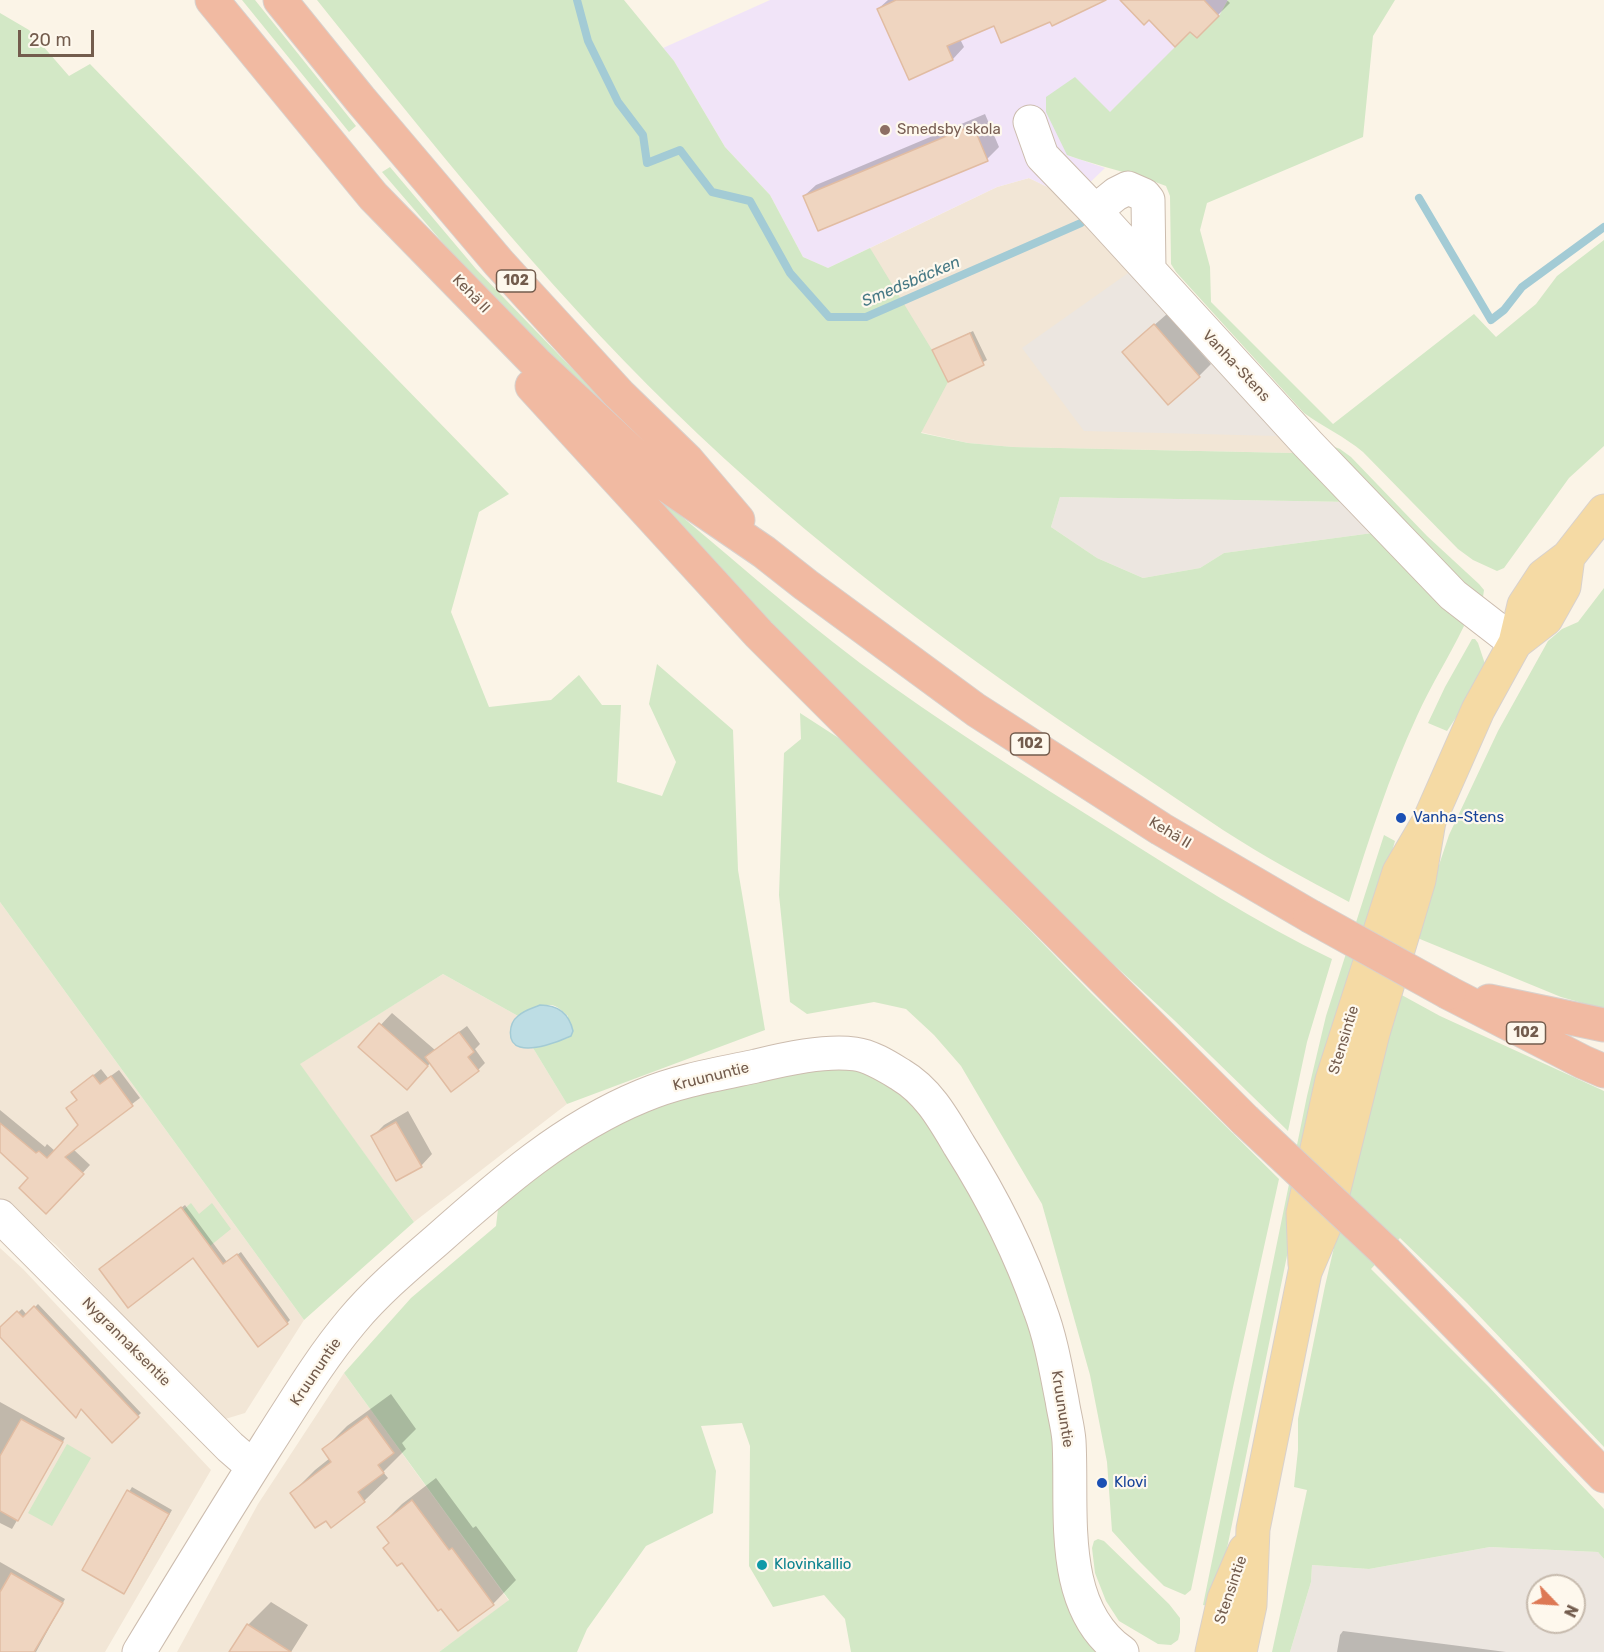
<!DOCTYPE html>
<meta charset="utf-8">
<style>
body{margin:0}
#map{position:relative;width:1604px;height:1652px;overflow:hidden;background:#fbf4e7;font-family:Rubik,sans-serif}
canvas{display:block}
.north{position:absolute;left:1526px;top:1574px;width:60px;height:60px;box-sizing:border-box;background:#fef8ed;border:2px solid #c6baad;border-radius:50%;rotate:115deg;font-size:16px;font-weight:700;line-height:24px;text-align:center;color:#735c4d}
.north::after{content:'';display:block;margin:auto;width:21px;height:27px;background:#dd7854;clip-path:polygon(50% 0,100% 100%,50% 72%,0 100%)}
.scale{position:absolute;left:18px;top:30px;width:76px;height:27px;box-sizing:border-box;border:3px solid #735c4d;border-top:0;padding-left:8px;font-size:18px;line-height:21px;white-space:nowrap;color:#735c4d;-webkit-text-stroke:4px #fef8ed;paint-order:stroke}
</style>
<div id="map">
<canvas width="1604" height="1652"></canvas>
<div class="north">N</div>
<div class="scale">20 m</div>
</div>
<script>
const context = document.querySelector('canvas').getContext('2d');
context.lineJoin = 'round';
function paint(path, color) {
  context.fillStyle = color;
  context.fill(path, 'evenodd');
}
function stroke(path, color, width, dash) {
  context.strokeStyle = color;
  context.lineWidth = width;
  context.lineCap = dash ? 'butt' : 'round';
  context.setLineDash(dash || []);
  context.stroke(path);
}
function write(font, color, halo, rows, align = 'center') {
  context.font = font + ' Rubik,sans-serif';
  context.lineWidth = 4.5;
  context.setLineDash([]);
  context.textBaseline = 'middle';
  context.strokeStyle = halo;
  context.fillStyle = color;
  for (const [text, x, y, turn = 0] of rows) {
    context.save();
    context.translate(x, y);
    context.rotate((+turn || 0) * Math.PI / 180);
    context.textAlign = isNaN(turn) ? turn : align;
    if (halo) context.strokeText(text, 0, 0);
    context.fillText(text, 0, 0);
    context.restore();
  }
}
const residential = new Path2D(`
 M1029,178L1064,195L1293,453L1013,447L968,443L920,432L870,248L997,187Z
 M0,902L304,1320L245,1413L222,1420L56,1245L0,1199Z
 M443,974L518,1016L527,1010L533,1048L567,1104L414,1222L299,1064Z
 M0,1248L23,1269L211,1470L105,1652H0Z
 M344,1373L509,1601L439,1652H177L258,1504Z`);
const industrial = new Path2D(`
 M1131,271L1278,436L1084,431L1022,348Z
 M1060,497L1353,502L1380,532L1224,553L1200,568L1143,578L1097,558L1051,527Z
 M1490,1547L1598,1552L1604,1559V1652H1290L1311,1582L1312,1565L1369,1569ZM1538,1586H1574V1622H1538Z`);
const education = new Path2D(`
 M770,0H1228L1219,16L1197,38L1191,32L1067,155L1105,168L1079,193L1064,195L1029,178L997,187L828,268L803,257L770,195L725,147L674,61L663,48Z`);
const green = new Path2D(`
 M242,0H255L356,126L349,132Z
 M317,0H624L674,61L725,147L770,195L803,257L828,268L870,248L932,350L948,382L921,433L968,443L1013,447L1293,453L1353,502L1060,497L1051,527L1097,558L1143,578L1200,568L1224,553L1380,532L1461,619L1464,626C1449,657 1431,685 1417,716C1389,776 1369,839 1349,902C1306,879 1263,856 1223,830C1188,807 1154,783 1119,760C960,655 808,542 672,409C542,282 430,141 317,0Z
 M1228,0H1395L1373,36L1363,137L1207,203L1200,230L1210,267L1211,302L1333,424L1474,314L1496,337L1536,304L1557,276L1604,240V446L1569,478L1504,568L1497,571L1473,560L1458,549L1363,452C1344,436 1323,427 1304,413L1176,272L1171,264L1170,196L1166,186C1134,173 1100,167 1067,155L1046,112V97L1075,77L1110,112L1190,32L1197,38L1219,16Z
 M0,13L29,30L69,76L90,64L509,494L479,512L451,612L489,707L551,700L579,675L602,705H621L617,782L662,796L676,762L649,704L657,664L733,730L738,870L765,1030L567,1104L533,1048L568,1038V1016C563,1012 558,1006 551,1005C541,1004 527,1010 518,1016L443,974L300,1064L414,1222L304,1320L0,902Z
 M390,167L476,269L622,420L641,441V445L473,278L382,172Z
 M1327,444L1340,449L1351,457L1427,536L1479,584L1484,590L1483,597L1473,592Z
 M654,493C722,550 789,609 860,663C941,723 1027,777 1113,831C1183,875 1256,923 1332,959L1307,1042L1288,1131L1174,1020L1020,878L650,498Z
 M1604,588V1009L1561,997L1415,937L1449,835L1498,731L1548,641L1562,629L1578,622Z
 M1472,639H1475L1478,643L1485,664L1471,695L1447,731L1428,723L1445,687Z
 M800,713L851,746L1091,993L1279,1179L1232,1392L1191,1590L1185,1595L1164,1586L1140,1562L1112,1531L1107,1462L1090,1375L1042,1204L961,1066L934,1035L906,1009L874,1002L807,1014L790,1002L779,895L784,753L801,739Z
 M1384,835L1395,841L1314,1124L1215,1607L1203,1605L1307,1096L1326,1016Z
 M1398,993L1440,1016L1604,1091V1447L1467,1303L1400,1238L1371,1269L1489,1387L1604,1509V1559L1598,1552L1490,1547L1369,1569L1312,1565L1311,1582L1290,1652H1272L1307,1490L1294,1487L1298,1450V1419L1325,1286L1380,1049Z
 M820,1067L858,1069L892,1079L920,1105L1013,1265L1061,1441L1063,1589L1087,1642L1096,1652H851L845,1619L824,1595L773,1607L749,1566L750,1446L742,1423L701,1426L716,1471L713,1513L646,1546L587,1629L577,1652H439L509,1600L344,1373L411,1298L496,1226L498,1209L524,1184L633,1111L725,1085Z
 M191,1203L199,1214L212,1203L231,1229L210,1246L183,1210Z
 M67,1444L91,1458L52,1526L28,1513Z
 M1098,1539L1104,1541L1169,1604L1180,1618V1632L1178,1640L1171,1645L1158,1644L1119,1621L1106,1601L1095,1573L1092,1548L1094,1541Z`);
const water = new Path2D(`
 M540,1005C558,1005 569,1013 573,1031L571,1036C558,1042 534,1051 520,1047C506,1043 509,1023 518,1016C524,1010 533,1008 540,1005Z`);
const shadow = new Path2D(`
 M888,0H1092L1051,20L995,24L960,39L964,47L953,59L909,78L878,9Z
 M1122,0H1227L1230,3L1197,36L1190,30L1149,18Z
 M985,114L999,147L987,159L804,196L816,185Z
 M1167,314L1211,364L1199,376L1136,341Z
 M973,331L987,360L948,380L934,350Z
 M392,1013L435,1050L467,1026L480,1044L475,1049L485,1063L478,1070L431,1062L419,1076L360,1047Z
 M101,1069L108,1078L119,1070L140,1098L73,1149L90,1165L54,1204L30,1178L0,1150V1110L45,1147L47,1144L55,1151L80,1125L78,1099L73,1092Z
 M408,1111L432,1154L421,1166L373,1136L384,1125Z
 M185,1205L227,1262L241,1252L290,1320L287,1323L193,1256L104,1265Z
 M38,1304L141,1413L112,1441L81,1408L76,1416L0,1335V1329L22,1309L27,1315Z
 M391,1394L416,1429L402,1443L406,1449L383,1472L388,1478L364,1501L331,1526L326,1519L292,1493L315,1470L330,1458L324,1449L347,1426Z
 M0,1402L65,1438L12,1529L0,1523Z
 M436,1478L473,1528L476,1526L516,1580L493,1604L379,1527L402,1504Z
 M132,1487L172,1510L127,1589L84,1570Z
 M0,1562L65,1599L36,1652H7L0,1648Z
 M271,1602L308,1625L291,1652H231L248,1625Z
 M1343,1631L1506,1652H1337L1340,1635Z`);
const stream = new Path2D(`
 M577,0L588,41L618,102L643,135L647,163L680,150L712,192L750,201L790,273L829,317H866L1081,223
 M1419,198L1491,320L1504,310L1522,287L1604,227`);
const building = new Path2D(`
 M896,0H1106L1052,26L1050,22L1001,43L994,26L947,46L953,60L909,80L877,9Z
 M1120,0H1204L1219,16L1197,38L1190,32L1175,47L1149,20L1144,25Z
 M973,125L988,161L818,231L803,196Z
 M1154,324L1200,377L1168,405L1122,352Z
 M970,333L984,365L948,382L932,350Z
 M379,1023L428,1066L407,1090L358,1047Z
 M459,1032L474,1052L468,1057L479,1071L451,1092L425,1057Z
 M93,1075L100,1084L111,1076L133,1106L65,1157L84,1174L46,1214L19,1188L28,1178L0,1152V1123L36,1153L39,1151L47,1158L78,1125L66,1108L77,1100L71,1092Z
 M396,1122L422,1167L396,1181L371,1136Z
 M181,1207L223,1264L237,1254L288,1324L258,1347L193,1258L128,1308L99,1269Z
 M34,1306L139,1417L112,1443L81,1409L76,1418L0,1337V1327L17,1311L23,1317Z
 M367,1416L394,1453L378,1465L384,1473L358,1492L365,1502L331,1528L326,1521L315,1528L290,1493L331,1462L322,1449Z
 M21,1419L63,1442L18,1521L0,1511V1456Z
 M127,1490L169,1514L124,1594L82,1570Z
 M412,1500L449,1550L452,1548L494,1605L458,1631L441,1609L438,1611L402,1563L397,1566L383,1548L389,1543L377,1527Z
 M11,1573L63,1603L34,1652H0V1592Z
 M247,1624L291,1652H229Z`);
const minor = new Path2D(`
 M1030,122L1042,156L1095,211L1308,444L1453,595L1515,643
 M1095,211L1116,194L1128,188L1144,195L1148,200L1149,270
 M0,1216L230,1447L253,1467
 M139,1652C181,1583 223,1514 267,1445C294,1403 320,1359 352,1321C377,1291 408,1265 437,1240C500,1184 564,1128 642,1096C677,1081 718,1074 756,1066C785,1059 825,1050 855,1054C871,1056 888,1067 901,1075C928,1091 943,1118 959,1145C992,1197 1020,1252 1040,1310C1051,1339 1056,1370 1062,1400C1064,1414 1068,1427 1069,1441C1073,1510 1057,1607 1122,1652`);
const major = new Path2D(`
 M1515,643L1546,619L1564,587L1568,557
 M1305,1264L1303,1213L1332,1080L1399,872L1429,821L1478,710L1515,643L1524,605L1543,576L1568,557L1604,511
 M1212,1652L1224,1599L1245,1550
 M1240,1652L1250,1605L1253,1529L1305,1272L1325,1225L1373,1033L1419,880L1429,821`);
const highway = new Path2D(`
 M212,0L373,196L536,363L669,487L764,552L806,585L976,710L1161,829L1310,916
 M280,0L360,99L499,263L619,394L687,460L738,520
 M532,386L759,634L1245,1120
 M1449,993L1583,1062L1604,1071
 M1489,1001L1604,1025
 M1386,1252L1604,1476`);
const highwayBridge = new Path2D(`
 M1310,916L1449,993
 M1245,1120L1386,1252`);
const markers = [
 [885,130,6,"#8d6e63"],
 [1401,818,6,"#1a4fb4"],
 [1102,1483,6,"#1a4fb4"],
 [762,1565,6,"#0f9aa8"]
];
const shields = [
 [516,281,39],
 [1030,744,39],
 [1526,1033,39]
];
const shieldNames = [
 ["102",516,281],
 ["102",1030,744],
 ["102",1526,1033]
];
const educationNames = [
 ["Smedsby skola",897,130]
];
const streetNames = [
 ["Kehä II",471,294,46],
 ["Vanha-Stens",1236,366,47],
 ["Kehä II",1170,833,31],
 ["Stensintie",1344,1040,-73],
 ["Kruununtie",711,1077,-14],
 ["Nygrannaksentie",126,1342,45],
 ["Kruununtie",316,1372,-56],
 ["Kruununtie",1062,1409,81],
 ["Stensintie",1231,1590,-71]
];
const transitNames = [
 ["Vanha-Stens",1413,818],
 ["Klovi",1114,1483]
];
const cultureNames = [
 ["Klovinkallio",774,1565]
];
const waterNames = [
 ["Smedsbäcken",911,282,-23]
];
paint(residential, '#f2e6d6');
paint(industrial, '#ece6e0');
paint(education, '#f1e4f8');
paint(green, '#d3e8c6');
paint(water, '#bddde4');
stroke(water, '#a3cbd5', 1.5);
paint(shadow, '#0003');
stroke(stream, '#a3cbd5', 8);
paint(building, '#efd5c0');
stroke(building, '#e1bca2', 1.5);
stroke(minor, '#ccbcae', 35);
stroke(major, '#d8d1cd', 35);
stroke(highway, '#d8d1cd', 35);
stroke(minor, '#fff', 33);
stroke(major, '#f5daa4', 33);
stroke(highway, '#f1baa2', 33);
stroke(highwayBridge, '#d8d1cd', 35, []);
stroke(highwayBridge, '#f1baa2', 33);
for (const [x, y, r, color] of markers) {
  const dot = new Path2D();
  dot.arc(x, y, r, 0, 2 * Math.PI);
  context.fillStyle = color;
  context.fill(dot);
  stroke(dot, '#fef8ed', 2);
}
for (const [x, y, w] of shields) {
  const box = new Path2D();
  box.roundRect(x - w / 2, y - 11, w, 22, 4.5);
  context.fillStyle = '#fef8ed';
  context.fill(box);
  stroke(box, '#735c4d', 1.5);
}
write('bold 14px', '#735c4d', null, shieldNames);
write('15px', '#785e54', '#fef8ed', educationNames, 'left');
write('15px', '#735c4d', '#fef8ed', streetNames);
write('15px', '#164399', '#fef8ed', transitNames, 'left');
write('15px', '#0d838f', '#fef8ed', cultureNames, 'left');
write('italic 16px', '#477985', '#fef8ed', waterNames);
</script>
